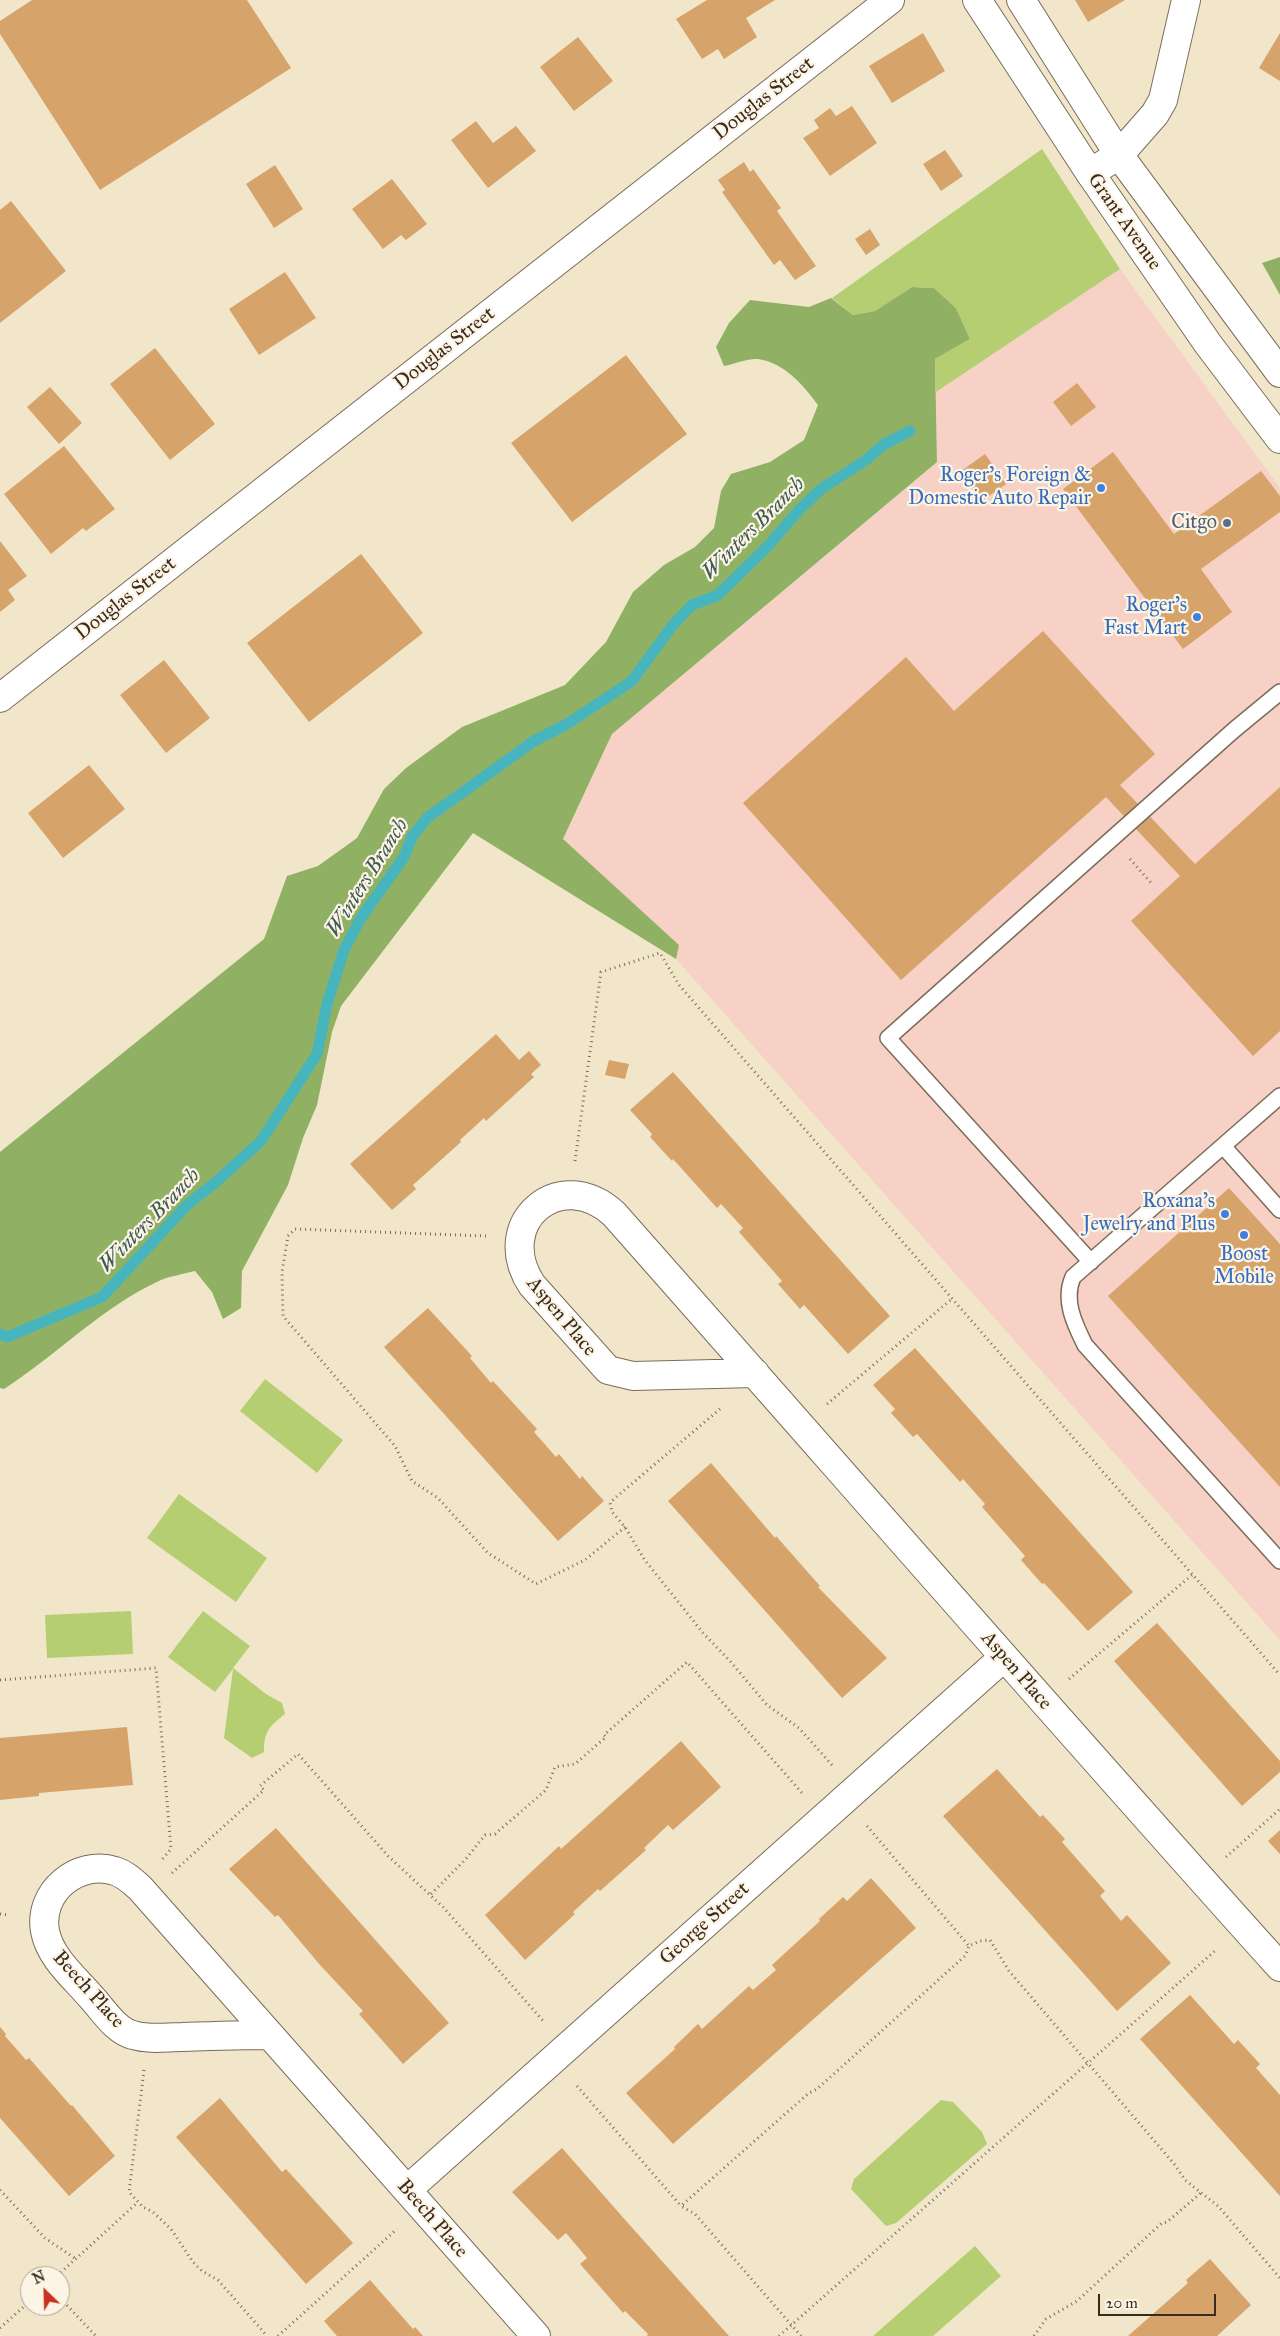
<!DOCTYPE html>
<style>
body{margin:0}
#map{position:relative;width:1280px;height:2336px;overflow:hidden;background:#f1e6c9;font-family:"IM FELL Great Primer",serif}
canvas{display:block}
.north{position:absolute;left:20px;top:2266px;width:50px;height:50px;box-sizing:border-box;background:#fcf5e5;border:1px solid #afa495;border-radius:50%;rotate:336deg;font-size:14px;font-weight:700;line-height:20px;text-align:center;color:#3b2a1e}
.north::after{content:'';display:block;margin:auto;width:18px;height:22px;background:#c8321e;clip-path:polygon(50% 0,100% 100%,50% 72%,0 100%)}
.scale{position:absolute;left:1098px;top:2294px;width:118px;height:22px;box-sizing:border-box;border:2px solid #3b2a1e;border-top:0;padding-left:6px;font-size:15px;line-height:18px;white-space:nowrap;color:#3b2a1e;-webkit-text-stroke:4px #fcf5e5;paint-order:stroke}
</style>
<div id="map">
<canvas width="1280" height="2336"></canvas>
<div class="north">N</div>
<div class="scale">20 m</div>
</div>
<script>
const context = document.querySelector('canvas').getContext('2d');
context.lineJoin = 'round';
function paint(path, color) {
  context.fillStyle = color;
  context.fill(path, 'evenodd');
}
function stroke(path, color, width, dash) {
  context.strokeStyle = color;
  context.lineWidth = width;
  context.lineCap = dash ? 'butt' : 'round';
  context.setLineDash(dash || []);
  context.stroke(path);
}
function write(font, color, halo, rows, align = 'center') {
  context.font = font + ' "IM FELL Great Primer",serif';
  context.lineWidth = 4.5;
  context.setLineDash([]);
  context.textBaseline = 'middle';
  context.strokeStyle = halo;
  context.fillStyle = color;
  for (const [text, x, y, turn = 0] of rows) {
    context.save();
    context.translate(x, y);
    context.rotate((+turn || 0) * Math.PI / 180);
    context.textAlign = isNaN(turn) ? turn : align;
    if (halo) context.strokeText(text, 0, 0);
    context.fillText(text, 0, 0);
    context.restore();
  }
}
const built = new Path2D(`
 M1120,269L1280,488V1640L676,959L679,945L563,840L612,734L937,462L936,392Z`);
const green = new Path2D(`
 M1042,149L1120,269L936,392L935,359L970,339L956,308L934,288L912,287L875,311L853,315L832,298Z
 M265,1379L343,1440L317,1473L240,1411Z
 M179,1494L267,1558L236,1602L147,1538Z
 M131,1611L133,1654L47,1658L45,1615Z
 M203,1611L250,1646L233,1668L266,1694L282,1703L285,1714C269,1727 264,1731 264,1752L252,1758L224,1738L233,1669L215,1692L168,1657Z
 M941,2100L953,2102L982,2132L987,2144L896,2223L886,2226L851,2189L854,2179Z
 M975,2246L1001,2276L933,2336H873Z`);
const forest = new Path2D(`
 M1280,257V295L1262,263Z
 M912,287L934,288L956,308L970,339L935,359L937,462L612,734L563,839L679,945L676,959L473,833L341,1006L332,1032L317,1105L303,1138L288,1185L242,1271L241,1308L223,1319L212,1292L195,1271C184,1274 171,1276 161,1280C103,1306 57,1355 4,1389L0,1388V1152L264,939L287,876L318,866L357,838L384,789L406,768L462,727L565,685L606,642L633,592L664,565L695,547L714,528L721,491L731,474L770,462L804,440L818,405C803,385 785,363 758,359C749,358 734,364 724,366L716,347L729,323L750,300L809,307L831,298L853,315L875,311Z`);
const stream = new Path2D(`
 M0,1334L7,1337L102,1297L187,1205L216,1182L261,1141L317,1054L327,1004L344,950L361,918L404,857L412,837L427,818L534,741L567,724L632,681L672,626L692,605L718,595L769,545L798,511L821,489L866,460L883,445L910,431`);
const building = new Path2D(`
 M32,0H247L291,68L100,190L0,34V21Z
 M707,0H775L746,18L757,37L724,59L718,49L702,59L676,19Z
 M1075,0H1125L1088,22Z
 M923,33L945,71L892,103L869,66Z
 M1280,33V81L1259,68Z
 M578,37L613,81L574,111L540,67Z
 M852,106L877,143L830,176L803,138L819,128L814,120L830,108L836,116Z
 M476,121L493,143L516,126L536,151L488,188L451,140Z
 M945,150L963,176L941,191L923,164Z
 M744,162L750,172L753,169L781,208L777,211L816,266L795,280L780,260L774,265L722,192L725,190L718,180Z
 M275,165L303,209L274,228L246,184Z
 M392,179L427,224L406,240L401,235L383,249L352,209Z
 M11,201L66,271L0,323V210Z
 M870,229L880,245L866,255L855,239Z
 M285,272L316,318L259,355L229,309Z
 M155,348L215,424L170,460L110,384Z
 M626,355L687,434L572,522L511,443Z
 M1077,383L1096,407L1071,426L1053,402Z
 M50,387L82,423L59,444L27,407Z
 M64,446L115,509L86,531L83,528L51,554L4,494Z
 M1113,452L1174,534L1261,471L1280,496V512L1201,569L1232,612L1183,649L1063,489Z
 M985,454L1006,484L982,501L961,471Z
 M0,541L27,576L8,590L15,600L0,612Z
 M361,554L423,633L309,722L247,643Z
 M1043,631L1155,754L1120,785L1195,864L1280,787V1031L1253,1056L1131,921L1180,876L1106,797L901,980L743,803L906,657L954,711Z
 M164,660L210,718L166,753L120,695Z
 M89,765L125,809L63,858L28,813Z
 M496,1034L519,1060L529,1051L541,1065L531,1074L534,1077L486,1121L484,1118L460,1140L461,1142L413,1185L416,1189L392,1210L350,1164Z
 M609,1060L629,1064L625,1079L605,1075Z
 M673,1072L890,1316L848,1354L804,1305L800,1309L778,1284L782,1281L739,1232L743,1228L721,1204L717,1208L673,1159L672,1161L650,1137L652,1134L630,1110Z
 M1229,1188L1280,1244V1487L1108,1296Z
 M428,1308L472,1356L470,1358L491,1383L493,1381L537,1429L534,1432L556,1457L559,1454L580,1479L582,1476L604,1501L558,1541L384,1347Z
 M915,1348L1133,1592L1088,1631L1044,1583L1042,1584L1021,1560L1025,1556L982,1507L985,1504L963,1479L960,1482L917,1434L913,1437L891,1413L895,1409L873,1385Z
 M711,1463L775,1538L776,1536L820,1586L818,1587L887,1658L842,1698L668,1501Z
 M1157,1623L1280,1761V1772L1242,1806L1114,1661Z
 M127,1727L133,1785L39,1793V1796L0,1800V1738Z
 M681,1741L721,1787L673,1830L668,1825L644,1848L646,1850L600,1891L598,1889L573,1912L575,1914L525,1960L485,1915L559,1846L561,1849Z
 M997,1769L1040,1817L1043,1815L1065,1839L1062,1842L1105,1891L1100,1896L1121,1921L1127,1915L1171,1963L1117,2011L943,1816Z
 M276,1828L449,2023L403,2064L359,2014L363,2011L320,1965L278,1915L275,1917L229,1869Z
 M1280,1830V1854L1268,1841Z
 M871,1878L916,1928L673,2144L626,2093L675,2049L674,2047L698,2024L702,2029L749,1986L753,1990L776,1970L772,1965L820,1921L819,1919L843,1897L847,1901Z
 M1190,1995L1234,2044L1238,2040L1260,2064L1256,2068L1280,2095V2196L1140,2039Z
 M0,2027L6,2034L5,2036L26,2060L29,2058L71,2106L72,2105L115,2156L69,2196L0,2118Z
 M220,2098L282,2172L286,2169L353,2243L306,2284L176,2137Z
 M562,2148L627,2222L729,2336H647L648,2334L625,2311L623,2313L580,2264L587,2258L566,2233L558,2240L512,2192Z
 M1210,2259L1251,2305L1217,2336H1128L1188,2283L1186,2280Z
 M370,2280L413,2329L415,2327L423,2336H337L324,2321Z`);
const path = new Path2D(`
 M1130,859L1153,885
 M575,1161L601,972L660,953L679,985L1280,1675
 M486,1236L295,1229L288,1236L282,1272L283,1316L395,1446L412,1481L438,1498L488,1553L536,1584L585,1560L625,1527
 M827,1404L953,1298
 M720,1409L615,1498L610,1503L612,1512L625,1527L644,1559L703,1633L730,1661L767,1705L799,1728L832,1765
 M1069,1679L1192,1575
 M0,1680L156,1668L171,1849L160,1862
 M867,1826L969,1946L980,1941L990,1940L1009,1971L1175,2165L1185,2180L1218,2206L1280,2278
 M1226,1857L1280,1809
 M172,1873L264,1790L260,1786L298,1754L388,1856L443,1907L545,2023
 M431,1894L465,1860L485,1835L495,1834L546,1790L555,1767L575,1764L606,1737L604,1735L687,1662L802,1793
 M0,1914L9,1915
 M144,2070L129,2192L143,2207L153,2212L171,2229L193,2262L202,2271L218,2280L267,2336
 M577,2086L681,2206
 M0,2190L45,2238L76,2259
 M57,2276L138,2202
 M60,2298L96,2336
 M0,2328L30,2301
 M278,2336L397,2229
 M779,2336L1217,1949
 M801,2336L695,2214L681,2206L809,2093L817,2089L965,1956L969,1946
 M1034,2336L1046,2319L1077,2301L1162,2223L1167,2222L1202,2192`);
const lane = new Path2D(`
 M1280,1096L1073,1277C1063,1300 1074,1323 1085,1345L1280,1561
 M1223,1146L1280,1210
 M1091,1262L888,1038L1234,730L1280,692`);
const street = new Path2D(`
 M1090,173L1119,155L1155,114L1163,100L1186,0
 M0,698L890,0
 M755,1373L633,1376L608,1370L532,1285C491,1223 560,1164 614,1214C836,1465 1056,1718 1280,1967
 M270,2035C241,2035 211,2036 182,2037C167,2037 149,2040 133,2035C116,2031 104,2011 92,1998C75,1978 50,1958 45,1931C38,1892 78,1859 115,1871C125,1874 132,1881 140,1888L536,2336
 M407,2190L1004,1657`);
const primary = new Path2D(`
 M977,0L1090,173L1208,344L1280,439
 M1021,0L1119,155L1280,373`);
const markers = [
 [1101,488,5,"#3f7fe0"],
 [1227,523,5,"#5c6f8a"],
 [1197,617,5,"#3f7fe0"],
 [1225,1214,5,"#3f7fe0"],
 [1244,1235,5,"#3f7fe0"]
];
const streetNames = [
 ["Douglas Street",764,99,-38],
 ["Grant Avenue",1124,222,55],
 ["Douglas Street",445,349,-38],
 ["Douglas Street",126,599,-38],
 ["Aspen Place",561,1317,50],
 ["Aspen Place",1016,1671,49],
 ["George Street",705,1924,-42],
 ["Beech Place",88,1990,48],
 ["Beech Place",432,2219,49]
];
const shopNames = [
 ["Roger's Foreign &",1091,476],
 ["Domestic Auto Repair",1091,499],
 ["Roger's",1187,606],
 ["Fast Mart",1187,629],
 ["Roxana's",1215,1202],
 ["Jewelry and Plus",1215,1225],
 ["Boost",1244,1255,"center"],
 ["Mobile",1244,1278,"center"]
];
const serviceNames = [
 ["Citgo",1217,523]
];
const waterNames = [
 ["Winters Branch",754,529,-45],
 ["Winters Branch",368,878,-58],
 ["Winters Branch",150,1221,-46]
];
paint(built, '#f7d1c6');
paint(green, '#b6ce72');
paint(forest, '#90b164');
stroke(stream, '#46b5be', 11);
paint(building, '#d6a36b');
stroke(lane, '#7b6c5a', 18);
stroke(street, '#7b6c5a', 30);
stroke(primary, '#7b6c5a', 30);
stroke(path, '#7b6c5a', 3, [1, 4]);
stroke(lane, '#fff', 15);
stroke(street, '#fff', 28);
stroke(primary, '#fff', 28);
for (const [x, y, r, color] of markers) {
  const dot = new Path2D();
  dot.arc(x, y, r, 0, 2 * Math.PI);
  context.fillStyle = color;
  context.fill(dot);
  stroke(dot, '#fcf5e5', 2);
}
write('20px', '#3b2a1e', '#fcf5e5', streetNames);
write('20px', '#366cbe', '#fcf5e5', shopNames, 'right');
write('20px', '#4e5e75', '#fcf5e5', serviceNames, 'right');
write('italic 21px', '#3f5b56', '#fcf5e5', waterNames);
</script>
